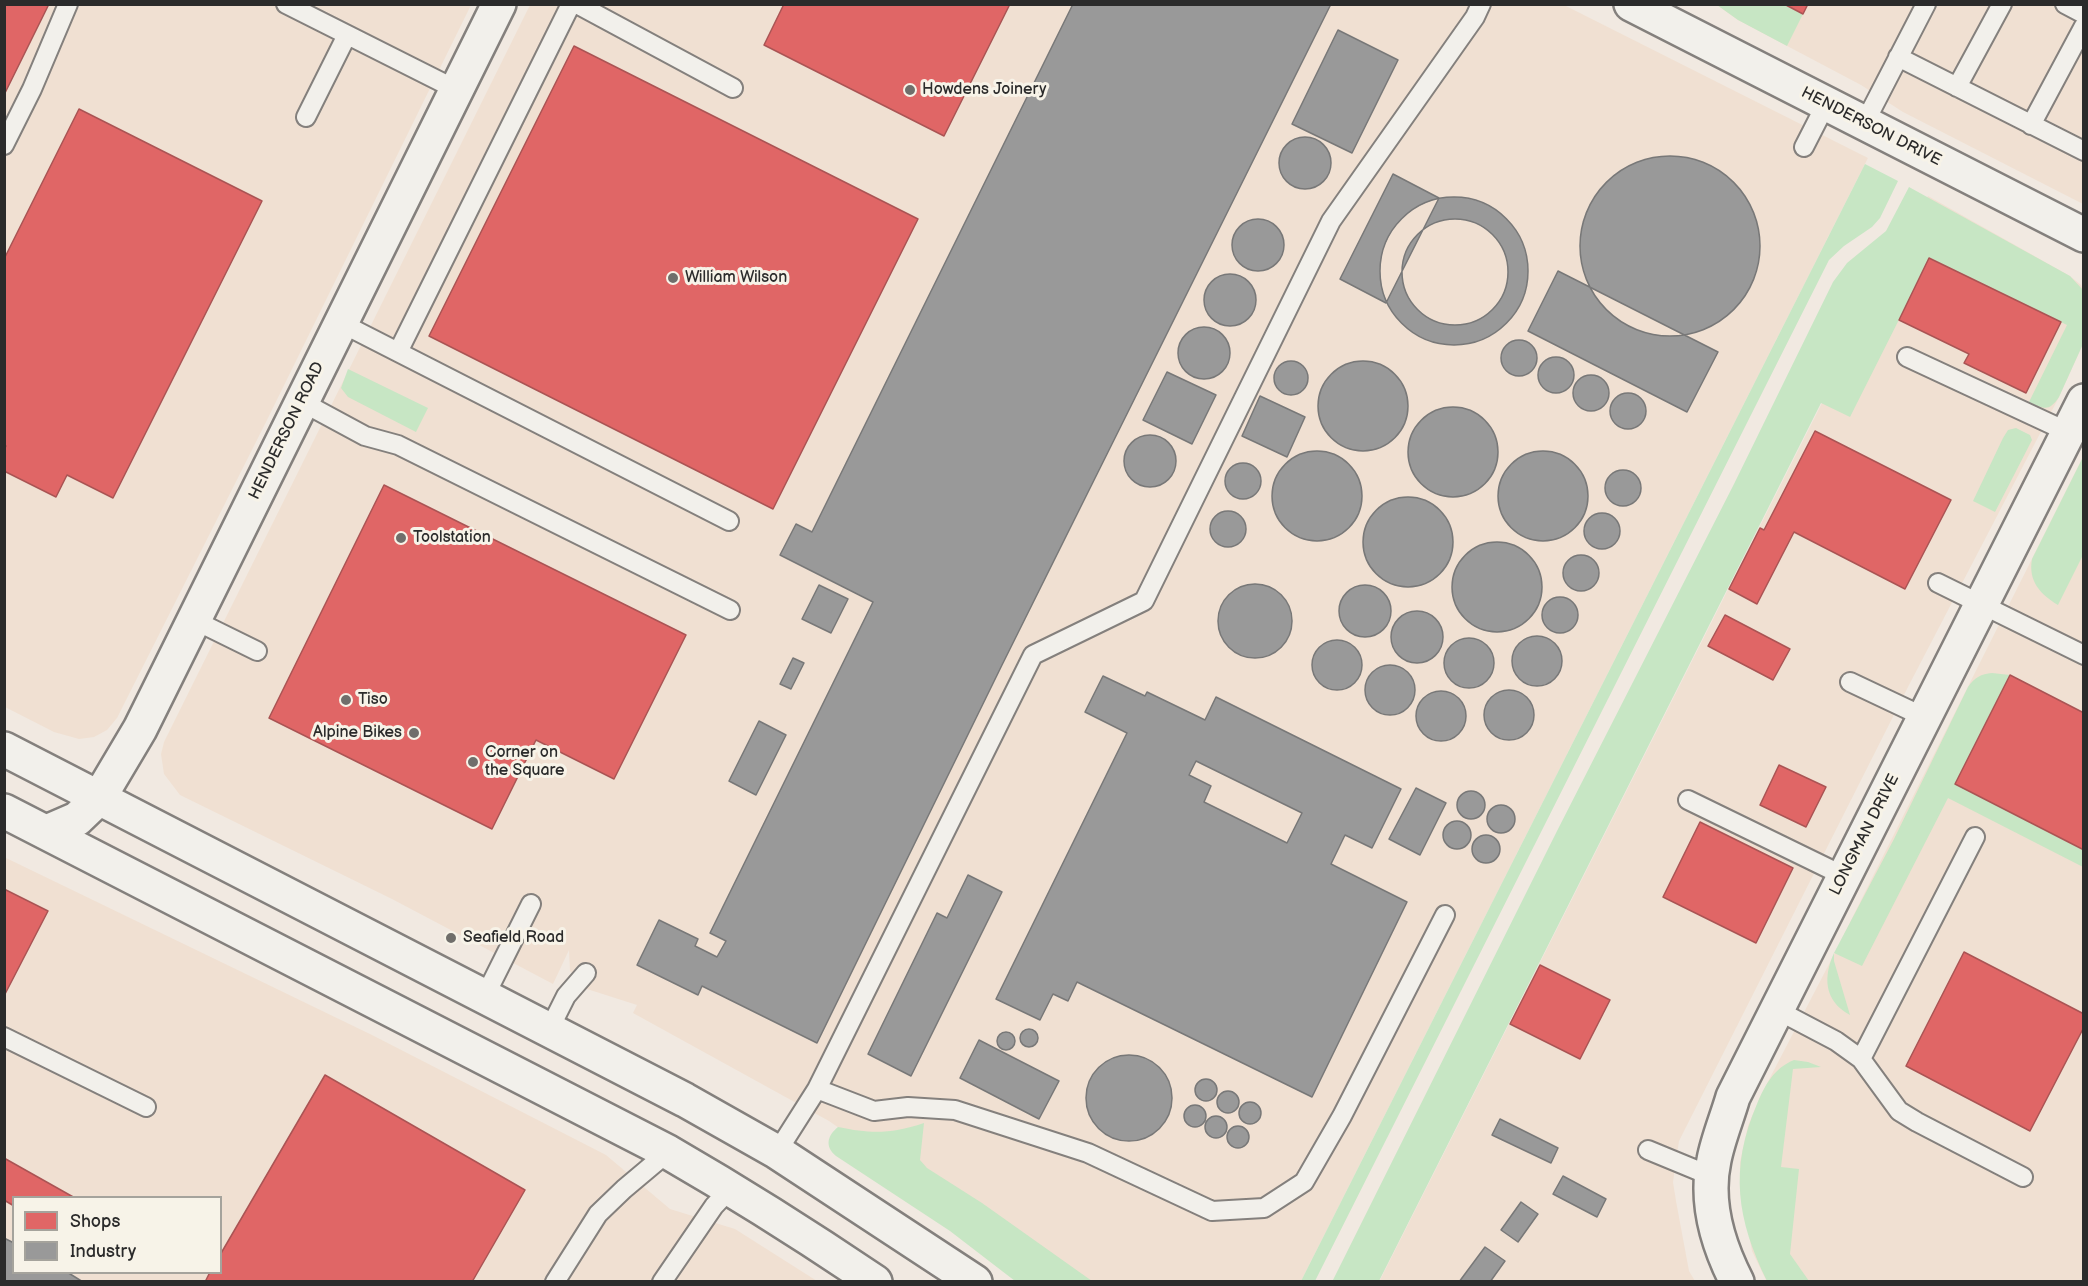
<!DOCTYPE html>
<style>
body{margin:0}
#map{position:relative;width:2088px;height:1286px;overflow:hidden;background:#f1e9e1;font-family:"Balsamiq Sans",sans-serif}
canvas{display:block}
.frame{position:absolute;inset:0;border:6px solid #2b2b2b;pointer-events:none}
.legend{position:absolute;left:12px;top:1196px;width:210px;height:78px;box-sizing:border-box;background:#f7f3e8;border:2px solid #a5a39c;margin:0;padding:8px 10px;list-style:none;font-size:18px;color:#2b2b2b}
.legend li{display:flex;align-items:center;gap:12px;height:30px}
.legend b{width:30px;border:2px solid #a5a39c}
</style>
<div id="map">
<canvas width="2088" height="1286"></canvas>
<div class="frame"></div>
<ul class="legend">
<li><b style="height:16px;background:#e06666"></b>Shops</li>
<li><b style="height:16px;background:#999"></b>Industry</li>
</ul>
</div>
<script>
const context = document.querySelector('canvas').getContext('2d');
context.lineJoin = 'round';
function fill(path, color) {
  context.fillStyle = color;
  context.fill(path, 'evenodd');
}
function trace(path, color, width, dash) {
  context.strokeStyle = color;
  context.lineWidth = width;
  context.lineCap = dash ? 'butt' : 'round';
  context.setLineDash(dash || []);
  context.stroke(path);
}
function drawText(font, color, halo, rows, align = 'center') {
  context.font = font + ' "Balsamiq Sans",sans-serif';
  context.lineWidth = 6;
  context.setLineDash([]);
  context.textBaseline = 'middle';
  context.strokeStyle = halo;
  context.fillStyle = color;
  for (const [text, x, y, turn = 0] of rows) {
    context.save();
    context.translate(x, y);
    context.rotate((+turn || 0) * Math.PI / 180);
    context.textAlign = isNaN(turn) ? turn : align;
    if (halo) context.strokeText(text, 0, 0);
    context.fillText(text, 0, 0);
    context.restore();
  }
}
const built = new Path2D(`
 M4,5H471L265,424L117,718L107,730L94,737L79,739L54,732L5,707Z
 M530,5H1564L1868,158L1301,1281H1058L829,1121L633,1013L637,1005L587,989L570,971L569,950L553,984L392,899L180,795L164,774L161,754L164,742Z
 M1717,5H2083V204L1903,112L1861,85L1738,20Z
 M1928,196L2070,276L2081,285L2083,290V344L2059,397L1909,685L1679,1141L1673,1182L1676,1201L1689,1271L1695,1281L1379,1282L1822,403Z
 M2083,457V1281L1767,1282L1752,1251L1740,1190V1162L1748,1126L1760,1097L1827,968Z
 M4,857L372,1035L606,1155L670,1209L735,1229L817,1281H5ZM14,1198H220V1272H14Z`);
const green = new Path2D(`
 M1717,5H1784L1803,14L1787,46L1738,20Z
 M1865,164L1898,181L1880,218L1872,227L1844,246L1829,260L1315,1281H1301Z
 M1909,187L2070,276L2083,290V344L2059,397C2049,412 2044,409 2029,402L2067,325L1930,258L1850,417L1821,403L1379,1281L1332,1282L1557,831L1734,484L1833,282L1847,263L1886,231Z
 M348,369L428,408L416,432L348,397L341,388Z
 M2016,428L2030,435L2032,440L1995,512L1973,501L2003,438L2008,430Z
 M2083,457V555L2058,605C2040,594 2028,581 2032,559Z
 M1992,673L2010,675L1955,784L2083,850V867L1948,798L1862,966L1834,953V961L1850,1015C1824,1001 1823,977 1834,953L1894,839L1968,687C1975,677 1981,674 1992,673Z
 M1794,1060L1808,1062L1821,1067L1793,1069L1781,1167L1799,1169L1790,1254L1809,1281H1767C1737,1220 1729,1169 1757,1104C1765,1085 1774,1068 1794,1060Z
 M924,1123L920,1160L927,1168L982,1203L1092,1281H1015L950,1231L836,1156C824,1146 828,1135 838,1127C872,1134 890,1134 924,1123Z`);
const shops = new Path2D(`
 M4,4H49L4,95Z
 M784,4H1010L944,136L764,45Z
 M1784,4H1808L1803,14Z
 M574,46L918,219L773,509L429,336Z
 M79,109L262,201L113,498L67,475L56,497L4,471V450L6,446H4V259Z
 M1929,258L2061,322L2026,393L1964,363L1969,354L1899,320Z
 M1815,431L1951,500L1905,589L1794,532L1757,604L1729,589L1760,528L1764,530Z
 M384,485L686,635L614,779L536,740L492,829L269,718Z
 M1725,615L1790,649L1773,680L1708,646Z
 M2010,675L2084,713V850L1955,784Z
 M1779,765L1826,787L1806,827L1760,805Z
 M1700,822L1793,868L1756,943L1663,897Z
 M4,889L48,911L4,996Z
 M1964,952L2084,1014V1027L2030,1131L1906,1066Z
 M1540,965L1610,1000L1580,1059L1510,1024Z
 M325,1075L525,1190L472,1282H205L210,1272H220V1255Z
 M4,1158L75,1198H14V1206L4,1200Z`);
const industry = new Path2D(`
 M1073,4H1331L1002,665L817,1043L702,986L698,995L637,965L659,920L698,939L695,946L717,957L726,941L710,933L873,602L780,555L796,524L812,532Z
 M1338,30L1398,60L1352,153L1292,124Z
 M1279 163a26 26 0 1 1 52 0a26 26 0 1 1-52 0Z
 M1580 246a90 90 0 1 1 180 0a90 90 0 1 1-180 0Z
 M1393,174L1439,198L1386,303L1340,279Z
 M1380 271a74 74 0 1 1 148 0a74 74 0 1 1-148 0Z
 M1402 272a53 53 0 1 1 106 0a53 53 0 1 1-106 0Z
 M1232 245a26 26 0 1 1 52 0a26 26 0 1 1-52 0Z
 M1558,271L1718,352L1687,412L1528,331Z
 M1204 300a26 26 0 1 1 52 0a26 26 0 1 1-52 0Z
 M1178 353a26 26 0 1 1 52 0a26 26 0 1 1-52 0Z
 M1501 358a18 18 0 1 1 36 0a18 18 0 1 1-36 0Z
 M1538 375a18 18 0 1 1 36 0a18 18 0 1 1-36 0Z
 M1274 378a17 17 0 1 1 34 0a17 17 0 1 1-34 0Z
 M1318 406a45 45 0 1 1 90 0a45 45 0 1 1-90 0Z
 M1167,372L1216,395L1192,444L1143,420Z
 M1573 393a18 18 0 1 1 36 0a18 18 0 1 1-36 0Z
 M1610 411a18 18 0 1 1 36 0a18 18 0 1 1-36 0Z
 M1260,396L1305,417L1287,457L1242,436Z
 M1408 452a45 45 0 1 1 90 0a45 45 0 1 1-90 0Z
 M1124 461a26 26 0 1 1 52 0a26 26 0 1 1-52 0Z
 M1498 496a45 45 0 1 1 90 0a45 45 0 1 1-90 0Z
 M1272 496a45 45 0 1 1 90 0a45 45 0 1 1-90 0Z
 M1225 481a18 18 0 1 1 36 0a18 18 0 1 1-36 0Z
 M1605 488a18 18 0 1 1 36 0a18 18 0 1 1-36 0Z
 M1363 542a45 45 0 1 1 90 0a45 45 0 1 1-90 0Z
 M1210 529a18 18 0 1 1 36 0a18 18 0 1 1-36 0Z
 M1584 531a18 18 0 1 1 36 0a18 18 0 1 1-36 0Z
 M1452 587a45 45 0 1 1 90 0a45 45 0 1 1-90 0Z
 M1563 573a18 18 0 1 1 36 0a18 18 0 1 1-36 0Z
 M1218 621a37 37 0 1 1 74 0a37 37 0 1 1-74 0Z
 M819,585L848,599L831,633L802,619Z
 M1339 611a26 26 0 1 1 52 0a26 26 0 1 1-52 0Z
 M1542 615a18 18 0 1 1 36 0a18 18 0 1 1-36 0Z
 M1391 637a26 26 0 1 1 52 0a26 26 0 1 1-52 0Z
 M1512 661a25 25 0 1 1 50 0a25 25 0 1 1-50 0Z
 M1444 663a25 25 0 1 1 50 0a25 25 0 1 1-50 0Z
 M1312 665a25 25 0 1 1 50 0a25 25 0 1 1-50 0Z
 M793,658L804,663L791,689L780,684Z
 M1365 690a25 25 0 1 1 50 0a25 25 0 1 1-50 0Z
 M1103,676L1145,696L1147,692L1205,720L1216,697L1401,789L1372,848L1345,835L1331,864L1407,902L1312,1097L1077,982L1068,1001L1053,994L1040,1020L996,999L1127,733L1085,712ZM1196,761L1302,813L1287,843L1204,802L1211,786L1189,775Z
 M1484 715a25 25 0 1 1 50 0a25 25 0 1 1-50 0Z
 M1416 716a25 25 0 1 1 50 0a25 25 0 1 1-50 0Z
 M759,721L786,735L756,795L729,781Z
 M1416,788L1446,803L1420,855L1389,839Z
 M1457 805a14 14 0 1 1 28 0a14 14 0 1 1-28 0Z
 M1487 819a14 14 0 1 1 28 0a14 14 0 1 1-28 0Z
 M1443 835a14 14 0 1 1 28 0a14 14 0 1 1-28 0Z
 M1472 849a14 14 0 1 1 28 0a14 14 0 1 1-28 0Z
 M968,875L1002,892L911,1076L868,1054L937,913L947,918Z
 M1020 1038a9 9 0 1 1 18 0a9 9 0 1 1-18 0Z
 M997 1041a9 9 0 1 1 18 0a9 9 0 1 1-18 0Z
 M979,1040L1059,1081L1039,1119L960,1078Z
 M1086 1098a43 43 0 1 1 86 0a43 43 0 1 1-86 0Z
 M1195 1090a11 11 0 1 1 22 0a11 11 0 1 1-22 0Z
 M1217 1102a11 11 0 1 1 22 0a11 11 0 1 1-22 0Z
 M1239 1113a11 11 0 1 1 22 0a11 11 0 1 1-22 0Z
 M1184 1116a11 11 0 1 1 22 0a11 11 0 1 1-22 0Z
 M1205 1127a11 11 0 1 1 22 0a11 11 0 1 1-22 0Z
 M1500,1119L1558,1148L1551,1163L1492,1135Z
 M1227 1137a11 11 0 1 1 22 0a11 11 0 1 1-22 0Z
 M1563,1176L1606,1199L1597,1217L1553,1194Z
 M1521,1202L1538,1214L1518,1242L1501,1230Z
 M4,1238L14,1243V1272H67L83,1282H4Z
 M1485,1247L1505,1261L1490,1282H1459Z`);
const lane = new Path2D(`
 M286,4L457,90
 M577,4L733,88
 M2065,4L2084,14
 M1898,57L2084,151
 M1957,87L2002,4
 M306,117L347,35
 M1864,124L1926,4
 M2031,125L2084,26
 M4,145L32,89L68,4
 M1804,147L1826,104
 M341,323L729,521
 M398,352L571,4
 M1907,357L2068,432
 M302,402L365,436L398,445L730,610
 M1938,583L2084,655
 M194,620L257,651
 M1850,682L1924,717
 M1688,800L1844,876
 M485,996L531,904
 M1777,1010L1836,1041L1861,1059L1899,1111L1917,1122L2023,1177
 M549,1030L566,996L586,973
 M4,1037L146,1107
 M1861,1059L1975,837
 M817,1089L874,1111L908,1107L955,1110L1088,1153L1212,1211L1264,1208L1304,1182L1342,1116L1445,915
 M1648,1150L1711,1176
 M777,1152L817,1089L1033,655L1144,601L1331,221L1475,17L1481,4
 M555,1282L598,1214L624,1189L668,1152
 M662,1282L714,1206L731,1188`);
const street = new Path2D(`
 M1631,4L2084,235
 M47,832L77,819L99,798L140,729L499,4
 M1737,1282C1718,1245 1705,1201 1714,1160C1718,1139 1727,1118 1733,1097L2084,401`);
const highway = new Path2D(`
 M4,749L685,1100L777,1152L975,1282
 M4,811L668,1152C739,1193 807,1236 875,1282`);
const markers = [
 [910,90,6,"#706e6b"],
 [673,278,6,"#706e6b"],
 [401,538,6,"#706e6b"],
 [346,700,6,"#706e6b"],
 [414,733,6,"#706e6b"],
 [473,762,6,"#706e6b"],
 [451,938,6,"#706e6b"]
];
const poiNames = [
 ["Howdens Joinery",922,90],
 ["William Wilson",685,278],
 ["Toolstation",413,538],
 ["Tiso",358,700],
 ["Alpine Bikes",402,733,"right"],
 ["Corner on",485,753],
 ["the Square",485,771],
 ["Seafield Road",463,938]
];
const streetNames = [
 ["HENDERSON DRIVE",1871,127,27],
 ["HENDERSON ROAD",287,431,-64],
 ["LONGMAN DRIVE",1865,835,-63]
];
fill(built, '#f0e0d2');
fill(green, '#c7e6c4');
fill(shops, '#e06666');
trace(shops, '#aa5454', 1.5);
fill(industry, '#999');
trace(industry, '#787878', 1.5);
trace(lane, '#84807d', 22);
trace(street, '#84807d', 38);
trace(highway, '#84807d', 38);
trace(lane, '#f2f0eb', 18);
trace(street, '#f2f0eb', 33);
trace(highway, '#f2f0eb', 33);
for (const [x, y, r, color] of markers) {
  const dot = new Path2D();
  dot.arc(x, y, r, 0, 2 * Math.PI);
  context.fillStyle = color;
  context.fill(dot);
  trace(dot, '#f7f3e8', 2);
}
drawText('16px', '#2b2b2b', '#f7f3e8', poiNames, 'left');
drawText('16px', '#2b2b2b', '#f7f3e8', streetNames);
</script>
